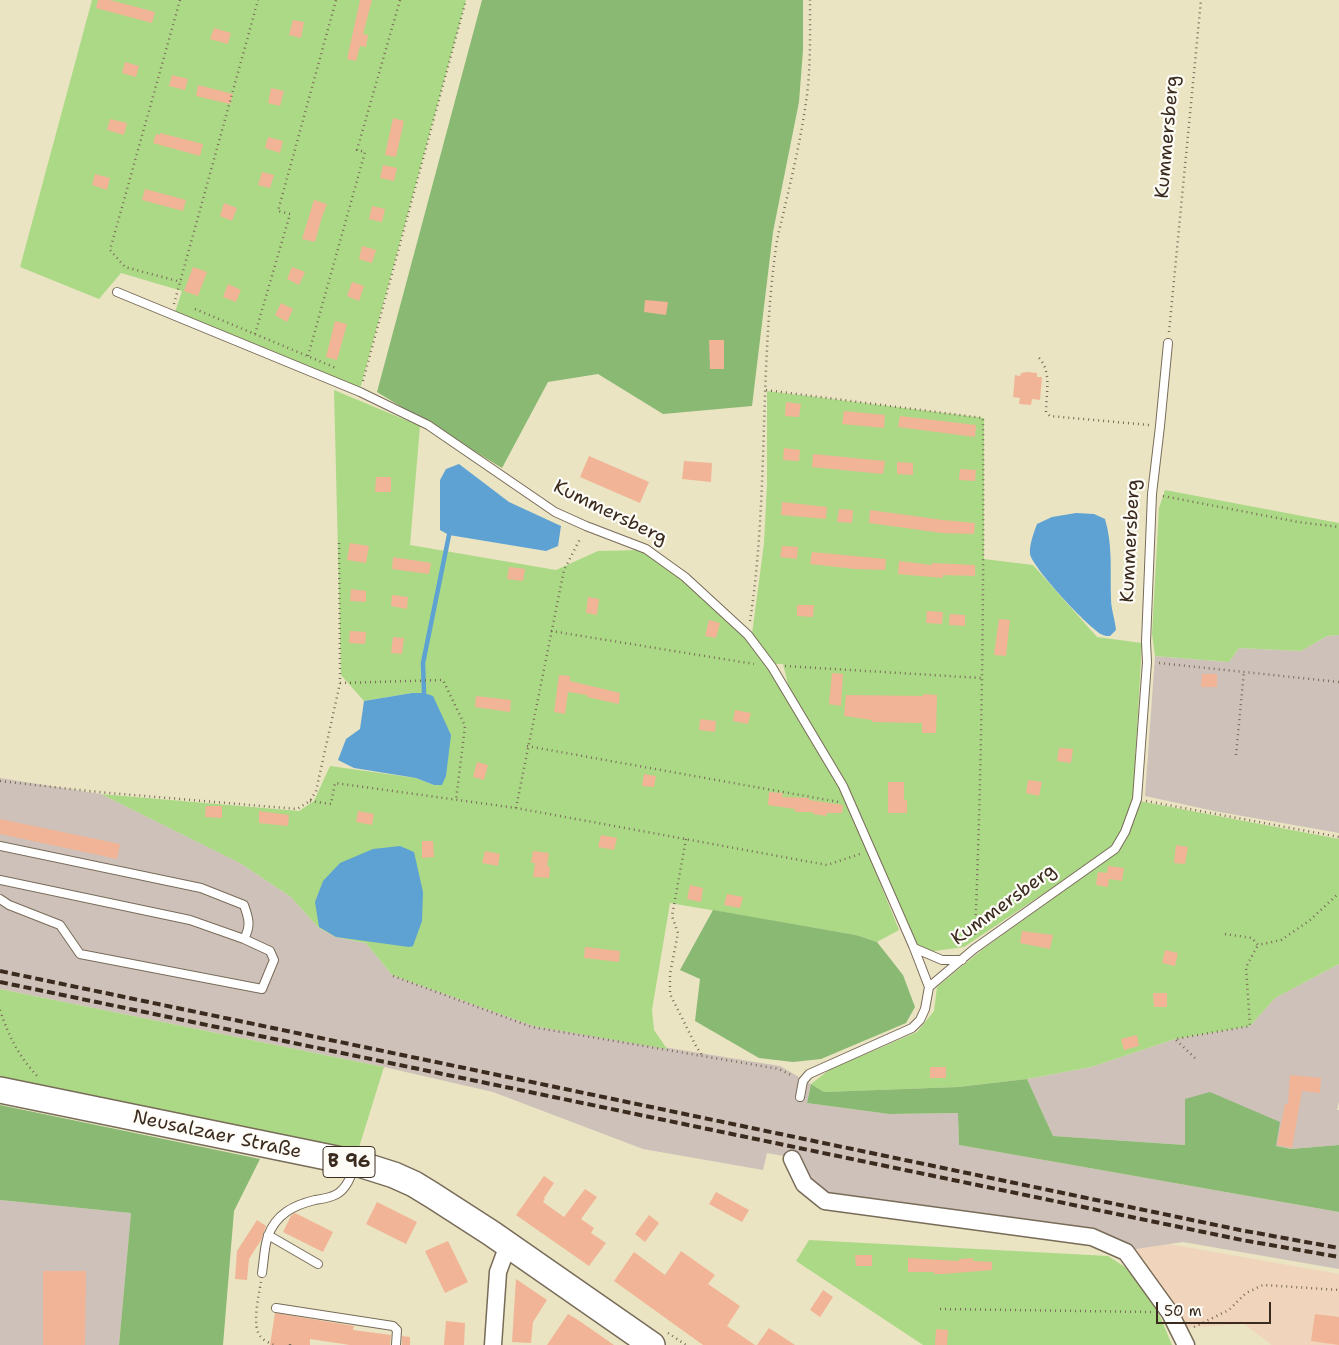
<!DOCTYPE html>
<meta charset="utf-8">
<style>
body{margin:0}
#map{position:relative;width:1339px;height:1345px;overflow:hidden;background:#eae4c3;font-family:"Shantell Sans",sans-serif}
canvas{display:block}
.scale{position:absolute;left:1156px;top:1302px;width:115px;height:22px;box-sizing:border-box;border:2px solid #3b2a1e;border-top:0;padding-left:6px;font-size:15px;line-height:18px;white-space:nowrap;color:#3b2a1e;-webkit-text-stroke:4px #fdfcf7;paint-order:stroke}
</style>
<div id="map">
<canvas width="1339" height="1345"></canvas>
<div class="scale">50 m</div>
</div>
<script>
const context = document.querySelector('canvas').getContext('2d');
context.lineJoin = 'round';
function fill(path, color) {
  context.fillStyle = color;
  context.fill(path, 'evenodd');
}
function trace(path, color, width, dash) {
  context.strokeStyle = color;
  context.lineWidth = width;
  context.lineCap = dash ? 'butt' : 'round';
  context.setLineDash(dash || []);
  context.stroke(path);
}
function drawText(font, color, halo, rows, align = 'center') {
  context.font = font + ' "Shantell Sans",sans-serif';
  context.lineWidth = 4.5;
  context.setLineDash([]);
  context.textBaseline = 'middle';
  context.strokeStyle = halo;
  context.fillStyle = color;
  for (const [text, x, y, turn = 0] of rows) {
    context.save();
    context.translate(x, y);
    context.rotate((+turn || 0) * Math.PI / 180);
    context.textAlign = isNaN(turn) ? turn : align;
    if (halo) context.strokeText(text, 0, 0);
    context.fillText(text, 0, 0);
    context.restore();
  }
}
const built = new Path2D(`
 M1169,1244L1339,1274V1345H1272L1244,1324L1182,1328L1130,1250Z`);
const industrial = new Path2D(`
 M1339,635V833L1214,811L1145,796L1155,656L1229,662L1239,648L1301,651L1327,636Z
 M0,778L101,794L240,863L291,897L319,928L336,937L366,943L392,975L534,1026L780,1066L811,1084L807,1103L889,1114L958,1113L959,1145L1339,1212V1269L1183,1242L1130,1250L826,1193L811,1180L800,1159L767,1153L763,1170L643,1149L493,1092L384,1067L0,989Z
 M1339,964V1101L1337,1110H1339V1145L1291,1149L1276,1146L1185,1100V1145L1053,1136L1027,1079L1091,1067L1175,1039L1250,1026L1275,998Z
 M0,1200L131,1213L119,1345H0Z`);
const green = new Path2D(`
 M92,0H466L360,389L175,312L182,291L121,273L99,299L20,267Z
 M334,390L420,426L410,545L556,570L598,551L644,550L685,580L746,637L771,671L846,799L899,930L877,942L856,935L670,903L652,1010L654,1030L667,1049L534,1026L392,975L366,943L336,937L319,928L291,897L240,863L101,794L299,811L314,801L330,766L416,778L434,785L412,693L364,701L341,675Z
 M767,391L984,418V559L1033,565L1097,637L1142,643L1133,799L1122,833L1110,849L964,947L920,953L852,795L789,688L783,664H775L752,634L764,543L767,485Z
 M1165,490L1339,523V635L1327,636L1301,651L1239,648L1229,662L1155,656L1152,634L1159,508Z
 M1139,801L1339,839V964L1275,998L1250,1026L1175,1039L1091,1067L1027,1079L958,1087L824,1092L811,1084L829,1070L917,1032L934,1011L937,987L983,949L1117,853L1127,838Z
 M0,989L384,1067L356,1157L0,1082Z
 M809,1240L1108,1256L1125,1267L1154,1302L1172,1345H923L796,1261Z`);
const forest = new Path2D(`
 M482,0H803V50L799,102L773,232L752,406L663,414L598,374L548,382L502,468L377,392Z
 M713,910L856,935L877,942L903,975L915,1007L906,1023L821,1059L793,1062L759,1058L695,1021L700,979L680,970Z
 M1027,1079L1053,1136L1185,1145V1099L1210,1092L1280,1122L1276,1146L1291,1149L1339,1145V1212L959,1145L958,1113L889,1114L807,1103L811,1084L824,1092L958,1087Z
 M0,1105L260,1159L234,1211L223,1345H119L131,1213L0,1200Z`);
const water = new Path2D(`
 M459,464L509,502L561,526L558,546L546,551L449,535L440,530V480L446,469Z
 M1076,513L1094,514L1105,519C1113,546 1110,571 1111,599C1111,609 1115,619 1116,630L1110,636C1108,636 1105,636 1103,635C1090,630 1032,567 1030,554C1029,545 1034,532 1037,524L1052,517Z
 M412,693H424L433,696L451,735L446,776L442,785H434L416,778L354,768L338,760L346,739L360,729L364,701Z
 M400,846L414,852L423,892L422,921L413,946L409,947L336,937L319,927L315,902L323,881L340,863L373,849Z`);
const stream = new Path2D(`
 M424,693L423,663L449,535`);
const building = new Path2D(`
 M98,0H110L155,12L152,23L96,8Z
 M360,0H372L363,34L368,35L366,47L360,46L356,61L347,59Z
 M293,20L304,22L301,38L289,35Z
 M214,28L231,33L228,44L210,39Z
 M125,62L139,66L136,77L122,73Z
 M172,75L188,79L185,90L169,86Z
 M198,85L233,94L230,104L196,96Z
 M271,88L284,91L280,106L268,103Z
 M393,118L404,121L396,157L385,155Z
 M110,119L127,123L124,135L107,130Z
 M160,133L203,144L200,156L153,143L156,134L160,135Z
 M268,137L283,141L280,153L265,148Z
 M383,165L397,168L394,181L380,178Z
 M262,172L274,175L270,188L258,185Z
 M95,174L110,178L107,190L92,185Z
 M145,189L186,200L183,211L142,200Z
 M314,200L327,204L322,217L315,242L302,239Z
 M224,203L237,208L232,221L220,216Z
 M372,206L385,209L382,222L369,219Z
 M362,246L376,250L372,263L359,259Z
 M193,267L207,272L198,296L184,291Z
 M292,267L305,272L299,285L287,279Z
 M352,282L364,286L359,301L347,296Z
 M228,284L241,290L236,302L223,297Z
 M645,300L668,302L666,315L644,312Z
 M281,303L293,309L287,322L275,315Z
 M335,321L347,324L337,360L326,357Z
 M709,340H724V369H710Z
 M1027,372L1037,373V377H1042L1040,400L1032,399L1031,405L1019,404L1020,398L1013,397L1015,375L1020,376L1021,373Z
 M786,402L801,404L799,417L785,416Z
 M844,411L885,415L884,428L842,424Z
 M900,416L976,425L975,437L898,427Z
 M784,448L800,450L799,461L783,460Z
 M813,454L885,461L883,474L812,467Z
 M589,456L649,482L640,503L580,477Z
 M684,461L712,463L711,482L682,479Z
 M897,462L913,463V475L897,474Z
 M960,469L976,470L975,481L959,480Z
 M376,477H391V492H375Z
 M782,502L827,507L826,519L781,515Z
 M839,509L853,510L852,523L837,522Z
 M870,510L943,520L975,523L974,534L942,533L869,523Z
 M350,543L369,546L366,563L347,560Z
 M782,546L798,547L797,559L780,557Z
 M812,552L886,559L885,570L855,569L810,564Z
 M393,557L431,563L429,574L392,569Z
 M899,561L932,565V563L975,565V576L943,575V578L898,574Z
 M509,567L525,569L523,581L507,579Z
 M351,589L366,591V602L350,601Z
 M392,595L408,597L407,609L391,606Z
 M588,597L599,599L597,615L586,613Z
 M797,605H814L813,617L797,616Z
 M927,611L943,612L942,624L926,623Z
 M950,614L965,615V626L949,625Z
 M999,619L1010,620L1006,656L994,655Z
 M709,620L720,623L716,638L705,636Z
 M350,631L366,632L365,644L349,643Z
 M393,637L404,638L402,654L391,653Z
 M832,673L843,674L841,706L829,704Z
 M1202,674H1217V687H1201Z
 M559,675L570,676V681L620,693L619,704L587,697V695L568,692L565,714L554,712Z
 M923,694L937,695L936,733H922V723L872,722V720L844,716L846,695L923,696Z
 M476,696L511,700L510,712L475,707Z
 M735,710L751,713L748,724L733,721Z
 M700,719L716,721L715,732L699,730Z
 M1059,748L1073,749L1071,763L1057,761Z
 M477,762L488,765L484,780L473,777Z
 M644,774L656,776L654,787L642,786Z
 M1028,780L1042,782L1039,796L1026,793Z
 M888,782H904V800H907V813H888Z
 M769,792L783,793L782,797L809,798V800L843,805L842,813H827L826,816L813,814V812H795V809L768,805Z
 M206,806H222V818L205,817Z
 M259,811L289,815L288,826L259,823Z
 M358,811L374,814L372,825L356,822Z
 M0,819L120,844L117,859L0,834Z
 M601,835L617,838L614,850L598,847Z
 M422,841H433L434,857L422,858Z
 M1176,845L1188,847L1185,864L1174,863Z
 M485,851L500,854L498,866L482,863Z
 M533,851L549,853L547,866L550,867L549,878L533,877L535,863H531Z
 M1108,866L1124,868L1122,881L1109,879L1108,887L1096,885L1098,872L1107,873Z
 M690,885L703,888L701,902L687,899Z
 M727,894L743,897L740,908L724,905Z
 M1022,931L1053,935L1050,949L1020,943Z
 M585,947L620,951L619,962L584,958Z
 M1165,950L1178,953L1175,966L1162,963Z
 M1153,993H1167V1007H1154Z
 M1137,1035L1139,1046L1124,1050L1121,1039Z
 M930,1067H946V1078H930Z
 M1290,1075L1321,1078L1320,1093L1302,1091L1292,1148L1277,1145L1285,1104H1288Z
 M544,1176L554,1183L544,1198L545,1199L543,1202L564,1217L585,1189L597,1197L581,1219L594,1228L591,1233L606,1243L589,1266L516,1215Z
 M716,1192L749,1210L742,1222L709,1204Z
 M377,1202L417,1222L406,1244L366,1224Z
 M295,1213L333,1232L323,1252L283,1232L291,1216Z
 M649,1215L659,1223L645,1242L635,1234Z
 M257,1220L266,1226L261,1240L249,1259L247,1280L235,1279L237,1251Z
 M448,1241L468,1282L445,1293L425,1251Z
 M681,1251L715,1275L708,1284L740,1306L727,1326L755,1345H703L614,1281L634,1252L665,1275Z
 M855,1255H872V1266H856Z
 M908,1258L959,1261V1259L973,1258V1261L992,1262V1270L943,1274H934V1272H908Z
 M43,1271H86L85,1345H43Z
 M516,1279L547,1300L533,1322L531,1343L512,1342Z
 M823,1290L833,1297L820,1317L810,1310Z
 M275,1313L354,1326L353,1330L391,1335L390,1345H350L310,1339V1345H270Z
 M568,1314L578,1320L614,1345H547Z
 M1315,1314L1339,1317V1345L1311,1341Z
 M446,1321L465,1323L464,1345H444Z
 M769,1328L795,1345H757Z
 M936,1329L948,1330L947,1345H935Z
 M402,1336L410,1337V1345H402Z`);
const path = new Path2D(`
 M180,0L110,250L125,267L181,282
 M174,304L258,0
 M195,309L336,368
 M1169,332L1201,0
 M255,334L290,214L278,211L336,0
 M308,356L365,152L357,150L400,0
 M1039,358C1052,371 1046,395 1046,412L1050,416L1149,425
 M363,381L466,0
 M766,390L983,418C984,591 982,763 975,935
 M1163,496L1298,522L1339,527
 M750,621C769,497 759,371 776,247C778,233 782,220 785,206C793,172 801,137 806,102C811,69 810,34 810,0
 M551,631L754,664
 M1159,663L1339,682
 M785,666L981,678
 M340,683L443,680L465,726L456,800
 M527,746L839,802
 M1236,755L1244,671
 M0,781L98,792L297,809L310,801L316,791L340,683L339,539
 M310,801L331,804L335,783L516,808L827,865L860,854
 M1146,801L1339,837
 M516,808L564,570L581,537
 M686,839L672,916L678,933L670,974V994L696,1046L703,1057
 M1225,934L1252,938L1258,945L1281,940L1309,921L1339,893
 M393,976L532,1027L779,1069L793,1076
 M0,1010C9,1037 19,1057 39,1078
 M1195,1058L1175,1039L1250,1026L1246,967L1258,945
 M261,1282C259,1295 251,1327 261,1337C264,1341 270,1343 274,1345
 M940,1309L1151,1312
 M1194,1327L1229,1310L1246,1293L1263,1285L1339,1290
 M668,1333L686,1345
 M290,1345V1344`);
const service = new Path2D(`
 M117,292L360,392L428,425L555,512L586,526L646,549L685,577L748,635L772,667L843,786L914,948L929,987L925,1009L920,1020L912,1028L809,1074L803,1081L800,1097
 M0,846L201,888L244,905C249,919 251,926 244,939L270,951L274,960L262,989L80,954L60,925L9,905L0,899
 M0,880L190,920L244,939
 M914,948L942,960H962
 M929,987L974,949L1115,849L1125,832L1137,799L1147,662L1146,642L1152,494L1160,426L1168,343
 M268,1235L318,1264
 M262,1273C264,1261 264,1247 268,1236C276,1214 294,1205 315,1200C322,1199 330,1198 337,1194C347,1188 351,1176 355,1165
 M276,1308L393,1326L397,1330L396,1345`);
const minor = new Path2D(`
 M792,1159L804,1184L825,1201L1092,1237L1126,1252L1170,1313L1186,1345
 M493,1345L498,1272L508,1245`);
const primary = new Path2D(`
 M0,1090L356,1163L394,1175L414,1184L432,1195L491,1233L652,1345`);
const rail = new Path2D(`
 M0,971L1240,1230L1339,1248
 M0,982L1242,1240L1339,1257`);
const shields = [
 [349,1162,52]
];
const shieldNames = [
 ["B 96",349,1162]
];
const streetNames = [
 ["Kummersberg",1168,137,-85],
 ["Kummersberg",610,513,26],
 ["Kummersberg",1131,541,-87],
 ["Kummersberg",1004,905,-36],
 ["Neusalzaer Straße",217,1135,12]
];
fill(built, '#f0d5bc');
fill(industrial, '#cec1b9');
fill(green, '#acd986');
fill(forest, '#89b973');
fill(water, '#5da2d2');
trace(stream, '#5da2d2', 4.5);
fill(building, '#f1b496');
trace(service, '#786b58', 10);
trace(minor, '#786b58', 19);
trace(primary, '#786b58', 28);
trace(path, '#786b58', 2.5, [1, 4]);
trace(service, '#fff', 8);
trace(minor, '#fff', 16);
trace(primary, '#fff', 25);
trace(rail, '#3b2a1e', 4, [8, 4]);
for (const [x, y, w] of shields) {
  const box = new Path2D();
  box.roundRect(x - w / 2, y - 15.5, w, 31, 4);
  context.fillStyle = '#fdfcf7';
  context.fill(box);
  trace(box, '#3b2a1e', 1);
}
drawText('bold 18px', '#3b2a1e', null, shieldNames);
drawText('19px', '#3b2a1e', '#fdfcf7', streetNames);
</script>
